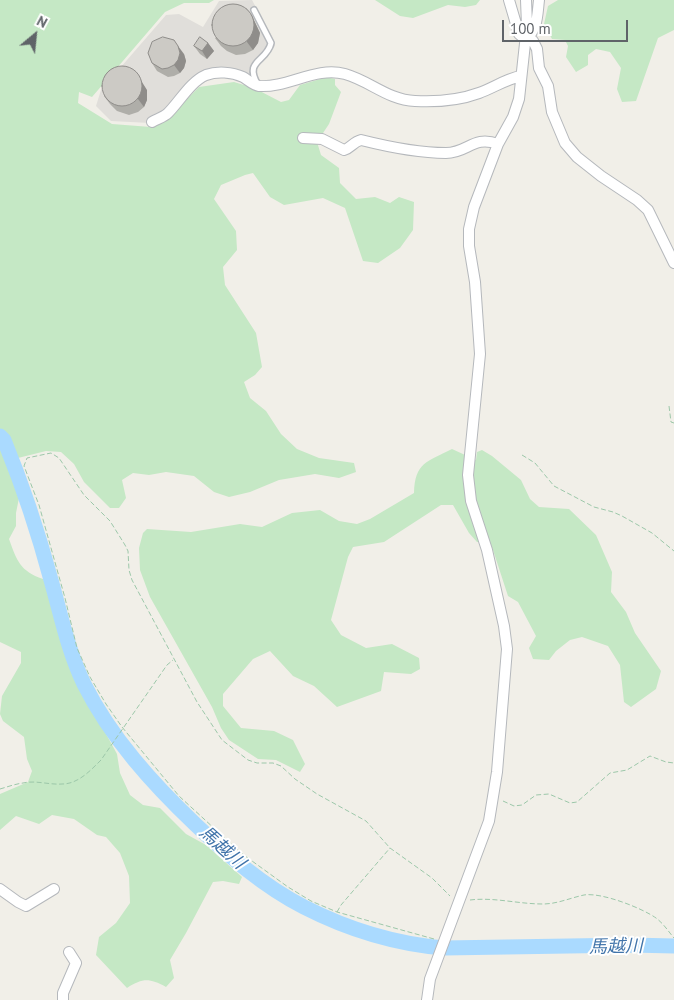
<!DOCTYPE html>
<meta charset="utf-8">
<style>
body{margin:0}
#map{position:relative;width:674px;height:1000px;overflow:hidden;background:#f1efe8;font-family:"PT Sans",sans-serif}
canvas{display:block}
.north{position:absolute;left:10px;top:10px;width:50px;height:50px;-webkit-text-stroke:4px #fff;paint-order:stroke;rotate:28deg;font-size:14px;font-weight:700;line-height:20px;text-align:center;color:#5f6368}
.north::after{content:'';display:block;margin:auto;width:18px;height:22px;background:#5f6368;clip-path:polygon(50% 0,100% 100%,50% 72%,0 100%)}
.scale{position:absolute;left:502px;top:20px;width:126px;height:22px;box-sizing:border-box;border:2px solid #5f6368;border-top:0;padding-left:6px;font-size:15px;line-height:18px;white-space:nowrap;color:#5f6368;-webkit-text-stroke:4px #fff;paint-order:stroke}
</style>
<div id="map">
<canvas width="674" height="1000"></canvas>
<div class="north">N</div>
<div class="scale">100 m</div>
</div>
<script>
const context = document.querySelector('canvas').getContext('2d');
context.lineJoin = 'round';
function fill(path, color) {
  context.fillStyle = color;
  context.fill(path, 'evenodd');
}
function trace(path, color, width, dash) {
  context.strokeStyle = color;
  context.lineWidth = width;
  context.lineCap = dash ? 'butt' : 'round';
  context.setLineDash(dash || []);
  context.stroke(path);
}
function drawText(font, color, halo, rows, align = 'center') {
  context.font = font + ' "PT Sans","Noto Sans JP",sans-serif';
  context.lineWidth = 4;
  context.setLineDash([]);
  context.textBaseline = 'middle';
  context.strokeStyle = halo;
  context.fillStyle = color;
  for (const [text, x, y, turn = 0] of rows) {
    context.save();
    context.translate(x, y);
    context.rotate((+turn || 0) * Math.PI / 180);
    context.textAlign = isNaN(turn) ? turn : align;
    if (halo) context.strokeText(text, 0, 0);
    context.fillText(text, 0, 0);
    context.restore();
  }
}
const industrial = new Path2D(`
 M252,0L274,41L275,46L255,68L256,74L261,81H254L213,69L150,123L111,121L96,106L101,90L166,15L179,14L203,27L219,1Z`);
const green = new Path2D(`
 M0,0H214L209,3H184L165,12L92,97L79,92L78,103L112,124L151,127L169,117L199,87L234,82L254,88L281,102L289,100L300,85L327,77L335,79V85L341,92L329,124L317,142L321,155L339,168L340,183L356,199L375,197L390,203L399,197L414,202L413,230L400,248L378,263L363,261L345,208L323,198L284,205L270,197L253,173L245,175L221,185L214,199L236,231L237,250L223,267L225,285L256,333L262,367L255,375L244,382L250,398L266,411L281,434L297,449L319,458L354,463L356,472L339,478L315,474L279,480L250,492L229,497L214,492L194,476L166,472L149,475L133,473L122,480L126,498L119,508H110L84,482L74,464L61,452L46,451L14,459L13,469L20,493L16,513V526L9,539C17,561 20,571 43,579L52,597L62,642L70,668L117,754L120,773L130,795L143,805L160,808L186,834L206,845L242,877L239,884L223,881L213,882L186,933L170,960L174,978L166,987C149,978 143,978 127,988L96,955L99,937L116,923L130,903L129,876L120,853L106,837L97,835L74,819L52,815L39,824L16,816L0,830V794L28,782L32,771L27,759L24,737L3,721L0,714L2,696L21,663V652L0,642Z
 M375,0H480L476,5L465,7L448,5L413,18L400,16Z
 M558,0H674V30L658,38L636,101L622,102L617,89L621,68L610,52L596,49L588,55V65L576,72L566,57L568,46L565,40L552,39L544,24L548,6Z
 M452,449L476,460L477,452L482,450L492,456L521,480L530,499L539,507L569,509L596,535L612,572L611,592L626,612L635,633L661,671L656,689L631,707L624,702L620,665L608,646L582,637L570,640L556,651L549,660L533,659L529,648L536,636L518,602L508,596L493,550L489,542H477L469,533L453,505H441L384,542L353,547L348,557L331,620L341,635L366,648L392,644L419,658L420,669L411,674L384,672L381,691L337,707L314,686L293,676L270,651L253,659L223,694V706L241,728L274,731L293,740L305,764L300,772L276,760L258,759L229,740L221,728L212,707L150,597L140,570L139,548L143,533L147,529L191,532L240,524L262,527L292,513L320,510L339,521L357,524L370,519L414,493C415,462 427,462 452,449Z`);
const river = new Path2D(`
 M0,436L4,440C23,486 38,532 51,580C61,615 68,651 84,684C111,738 153,784 196,825C229,856 263,886 304,907C347,929 396,944 444,948L631,945L674,946`);
const path = new Path2D(`
 M669,406L671,422L674,423
 M522,455L535,463L554,486L594,507L613,512L622,516L652,533L674,551
 M0,789C7,787 15,784 23,783C36,780 49,785 62,784C78,784 90,771 101,760L167,665L173,660
 M503,801L514,806L522,805L536,795L549,794L570,803L577,802L610,773L627,770L650,756L666,762L674,763
 M470,900C494,897 518,904 543,904C557,904 570,898 584,895C601,892 642,908 656,918C664,924 668,931 674,938
 M337,912L341,905L390,848
 M434,939L337,912L311,901L288,887L241,853L179,796L122,727L106,704L90,677L77,648L65,598L39,505L24,466L27,458L51,453L59,458L84,495L110,521L125,545L128,551L129,570L132,580L197,702L222,740L248,760L257,763H273L281,766L295,779L317,794L366,821L390,848L432,878L450,896`);
const lane = new Path2D(`
 M254,10L271,43C267,62 243,60 258,85`);
const street = new Path2D(`
 M509,0L519,34L526,40C538,27 537,17 539,0
 M529,37L533,41L537,49L539,68L548,86L552,112L565,143L577,157L601,176L637,200L648,210L674,263
 M152,122C157,119 164,117 168,113C180,101 190,82 206,75C217,71 232,72 243,77C248,80 253,85 259,86C288,88 316,66 345,74C370,81 388,100 415,101C435,102 460,100 479,93C493,88 506,79 521,76
 M303,138L322,139L344,150C351,148 353,142 361,140C389,147 417,153 446,153C468,153 473,135 498,144
 M0,889L18,902L26,906L54,889
 M63,1000V993L76,963L69,952
 M427,1000L430,979L489,821L497,772L507,649L504,626L487,550L471,501L468,475L480,354L475,282L469,246V229L474,207L498,144L513,117L519,99L527,25L526,0`);
const wall = new Path2D(`
 M252,16L260,33L258,43L253,50L245,54L236,55L227,51L221,46L215,38Z
 M208,43L214,51L207,59L200,54L194,46Z
 M184,54L186,61L184,68L180,73L174,76L168,77L157,71L152,63Z
 M147,90V100L144,107L138,112L129,115L117,111L110,104L104,96Z`);
const shadedWall = new Path2D(`
 M246,8L252,16L260,33L258,43L253,50L247,42Z
 M208,43L214,51L207,59L202,51Z
 M178,46L184,54L186,61L184,68L180,73L174,65Z
 M135,71L147,90V100L144,107L138,99Z`);
const building = new Path2D(`
 M212 25a21 21 0 1 1 42 0a21 21 0 1 1-42 0Z
 M163,37L174,40L178,46L180,53L178,60L174,65L168,68L162,69L152,63L148,53L152,42Z
 M200,37L208,43L202,51L194,46Z
 M102 86a20 20 0 1 1 40 0a20 20 0 1 1-40 0Z`);
const waterNames = [
 ["馬越川",222,848,42],
 ["馬越川",616,947,-1]
];
fill(industrial, '#e0deda');
fill(green, '#c5e8c5');
trace(river, '#aadaff', 15);
trace(lane, '#b5b8bc', 8);
trace(street, '#b5b8bc', 12);
trace(path, '#9cc7a9', 1, [5, 2.5]);
trace(lane, '#fff', 5);
trace(street, '#fff', 10);
fill(wall, '#afaea9');
fill(shadedWall, '#8f8d8a');
fill(building, '#cccac5');
trace(building, '#8f8d8a', 1);
drawText('italic 18px', '#4174aa', '#fff', waterNames);
</script>
